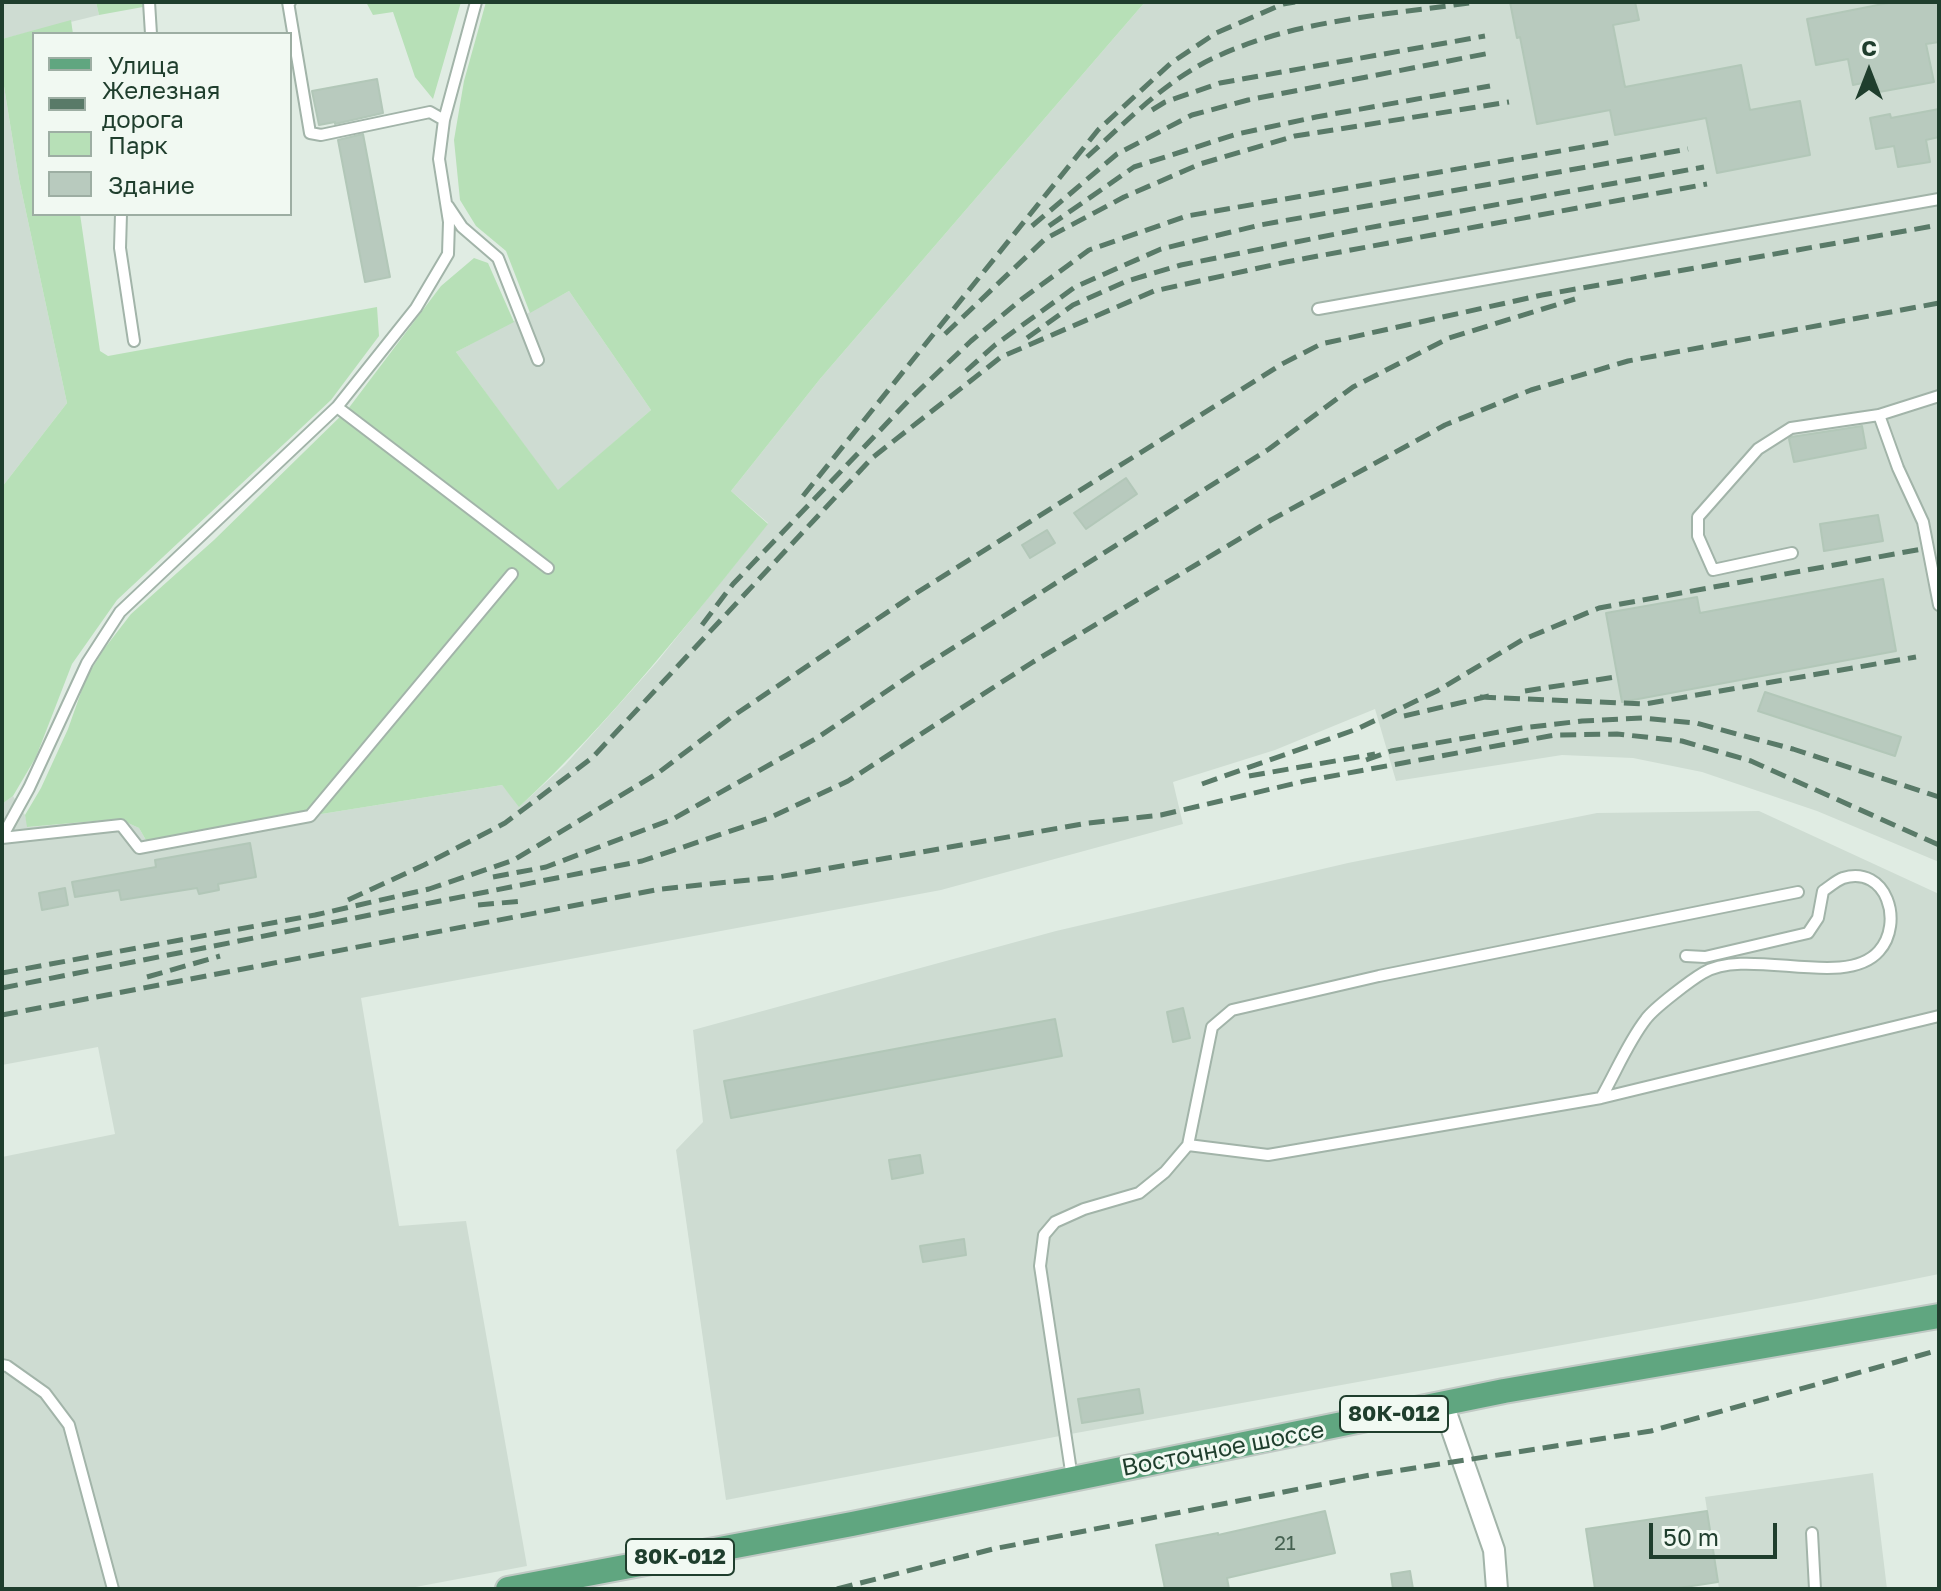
<!DOCTYPE html>
<meta charset="utf-8">
<style>
body{margin:0}
#map{position:relative;width:1941px;height:1591px;overflow:hidden;background:#e0ece3;font-family:"Golos Text",sans-serif}
canvas{display:block}
.frame{position:absolute;inset:0;border:4px solid #1f3e2d;pointer-events:none}
.legend{position:absolute;left:32px;top:32px;width:260px;height:184px;box-sizing:border-box;background:#f1f9f2;border:2px solid #9daea3;margin:0;padding:10px 14px;list-style:none;font-size:24px;color:#1f3e2d}
.legend li{display:flex;align-items:center;gap:16px;height:40px}
.legend b{width:40px;border:2px solid #9daea3}
.north{position:absolute;left:1829px;top:32px;width:80px;height:80px;-webkit-text-stroke:6px #f1f9f2;paint-order:stroke;rotate:0deg;font-size:22px;font-weight:700;line-height:32px;text-align:center;color:#1f3e2d}
.north::after{content:'';display:block;margin:auto;width:28px;height:36px;background:#1f3e2d;clip-path:polygon(50% 0,100% 100%,50% 72%,0 100%)}
.scale{position:absolute;left:1649px;top:1523px;width:128px;height:36px;box-sizing:border-box;border:4px solid #1f3e2d;border-top:0;padding-left:10px;font-size:24px;line-height:28px;white-space:nowrap;color:#1f3e2d;-webkit-text-stroke:6px #f1f9f2;paint-order:stroke}
</style>
<div id="map">
<canvas width="1941" height="1591"></canvas>
<div class="frame"></div>
<ul class="legend">
<li><b style="height:10px;background:#60a680"></b>Улица</li>
<li><b style="height:10px;background:#597a68"></b>Железная дорога</li>
<li><b style="height:22px;background:#b7e0b7"></b>Парк</li>
<li><b style="height:22px;background:#b8cabe"></b>Здание</li>
</ul>
<div class="north">С</div>
<div class="scale">50 m</div>
</div>
<script>
const context = document.querySelector('canvas').getContext('2d');
context.lineJoin = 'round';
function fill(path, color) {
  context.fillStyle = color;
  context.fill(path, 'evenodd');
}
function trace(path, color, width, dash) {
  context.strokeStyle = color;
  context.lineWidth = width;
  context.lineCap = dash ? 'butt' : 'round';
  context.setLineDash(dash || []);
  context.stroke(path);
}
function drawText(font, color, halo, rows, align = 'center') {
  context.font = font + ' "Golos Text",sans-serif';
  context.lineWidth = 6;
  context.setLineDash([]);
  context.textBaseline = 'middle';
  context.strokeStyle = halo;
  context.fillStyle = color;
  for (const [text, x, y, turn = 0] of rows) {
    context.save();
    context.translate(x, y);
    context.rotate((+turn || 0) * Math.PI / 180);
    context.textAlign = isNaN(turn) ? turn : align;
    if (halo) context.strokeText(text, 0, 0);
    context.fillText(text, 0, 0);
    context.restore();
  }
}
const built = new Path2D(`
 M2,2H96L99,15L2,39Z
 M1145,2H1939V862L1817,811L1702,772L1633,758L1562,755L1396,781L1375,709L1275,750L1173,782L1183,824L941,890L361,998L399,1226L466,1221L527,1566L405,1589H2V1157L115,1134L98,1047L2,1065V804L13,796L25,815L28,827L119,819L139,828L147,842L502,785L520,806L565,765L657,662L768,523L731,491L820,379Z
 M2,74L19,179L67,403L2,487Z
 M569,291L651,410L558,491L456,352Z
 M1759,811L1939,894V1274L1811,1300L1065,1435L726,1500L676,1150L703,1122L693,1030L1056,931L1348,863L1597,813Z
 M1873,1473L1887,1589H1719L1705,1497Z`);
const green = new Path2D(`
 M96,2H142L143,7L99,15Z
 M366,2H461L433,99L415,77L393,12L373,15Z
 M486,2H1145L820,379L731,491L768,524C689,622 612,721 519,807L502,785L147,842L139,828L119,819L27,827L25,815L41,788L68,729L86,678L104,649L131,614L214,540L348,409L441,286L474,258L488,263L514,322L456,352L558,490L651,410L569,291L530,313L506,251L476,226L460,200L454,140L464,81Z
 M71,20L73,34H34V214H80L100,351L108,356L377,307L379,336L331,400L117,600L72,664L36,757L13,796L2,804V487L67,403L19,179L2,74V39Z`);
const building = new Path2D(`
 M1510,2H1635L1639,20L1613,25L1625,87L1741,65L1750,110L1800,101L1810,155L1717,173L1706,118L1615,135L1610,110L1537,124L1520,37L1517,38Z
 M1893,2H1939V42L1926,44L1934,82L1879,92L1877,80L1853,85L1848,59L1816,65L1807,19Z
 M377,79L383,113L335,124V122L319,125L312,91Z
 M1939,109V137L1926,140L1930,162L1898,167L1894,146L1876,149L1870,118L1890,114L1891,118Z
 M363,134L390,277L365,282L338,140Z
 M1862,426L1866,448L1794,462L1789,439L1791,437Z
 M1126,478L1137,494L1086,529L1074,513Z
 M1878,515L1883,541L1824,551L1820,524Z
 M1047,530L1055,543L1030,558L1022,545Z
 M1883,579L1896,651L1622,702L1606,613L1697,597L1700,613Z
 M1765,692L1901,737L1895,756L1758,711Z
 M250,843L256,877L218,884L219,890L199,894L197,888L121,900L119,890L75,897L72,882L156,867L155,860Z
 M65,888L68,905L42,910L39,893Z
 M1183,1008L1190,1038L1173,1042L1167,1012Z
 M1055,1019L1062,1056L731,1118L724,1081Z
 M920,1155L923,1173L892,1179L889,1160Z
 M964,1239L966,1255L923,1262L920,1246Z
 M1139,1389L1143,1413L1082,1423L1078,1399Z
 M1325,1511L1335,1553L1227,1578L1229,1589H1165L1156,1545L1218,1533V1535Z
 M1707,1511L1718,1582L1672,1589H1595L1586,1529Z
 M1410,1571L1413,1589H1393L1391,1574Z`);
const service = new Path2D(`
 M149,2L151,34
 M290,2H288L310,133L321,135L430,112L444,120
 M448,206L462,227L498,258L538,360
 M121,214L120,248L134,341
 M1318,309L1939,199
 M337,407L548,568
 M1879,415L1898,468L1923,522L1939,605
 M1792,553L1713,570L1698,536V517L1758,449L1791,428L1879,415L1939,396
 M2,837L29,788L87,663L120,612L337,407L416,308L448,254L449,222L439,159L444,120L476,2
 M2,838L121,825L139,848L310,816L512,574
 M1601,1098C1616,1072 1628,1042 1646,1019C1654,1008 1691,980 1703,973C1747,946 1845,990 1879,951C1904,923 1887,865 1843,878C1837,880 1829,887 1823,891L1818,918L1808,933L1705,957L1686,956
 M1188,1145L1268,1155L1601,1098L1939,1016
 M2,1365L7,1366L45,1393L69,1425L113,1589
 M1072,1478L1040,1266L1044,1235L1055,1222L1084,1209L1139,1193L1165,1172L1188,1145L1212,1027L1232,1010L1379,976L1798,892
 M1812,1533L1815,1589`);
const minor = new Path2D(`
 M1443,1404L1494,1550L1497,1589`);
const primary = new Path2D(`
 M508,1589L852,1524L1504,1391L1939,1316`);
const rail = new Path2D(`
 M1152,110L1165,102L1220,83L1485,36
 M1087,157C1127,121 1168,78 1218,56C1296,20 1385,15 1469,3
 M1032,226L1117,154L1192,115L1248,100L1490,53
 M1049,226L1134,167L1237,134L1316,117L1490,86
 M945,334L1045,239L1124,197L1200,164L1295,136L1509,102
 M1027,338L1073,305L1127,281L1181,265L1351,231L1704,167
 M966,371L995,345L1075,287L1161,249L1260,225L1688,149
 M803,496L1098,130L1171,63L1216,33L1283,4L1295,2
 M702,625L733,584L911,398L971,341L1022,299L1089,250L1187,216L1612,142
 M1525,691L1615,677
 M1480,697L1645,704L1916,657
 M1404,716L1489,696
 M1366,760L1391,751L1522,728L1582,721L1643,718L1696,723L1793,749L1939,797
 M1249,776L1375,754
 M1202,784L1357,729L1437,691L1522,640L1599,608L1922,549
 M493,877L546,867L673,819L817,738L918,670L1269,449L1353,387L1449,338L1575,299
 M348,900L424,865L505,823L592,758L872,458L1001,357L1154,291L1286,262L1707,184
 M478,905L523,901
 M2,973L315,915L429,889L514,860L658,773L733,716L913,595L1282,364L1321,344L1542,295L1939,225
 M147,977L220,956
 M2,988L642,861L769,818L848,781L1033,662L1271,520L1445,425L1531,390L1628,361L1939,303
 M2,1015L661,889L778,877L1088,823L1161,815L1305,781L1555,735L1617,734L1682,741L1751,761L1939,845
 M837,1589L993,1549L1370,1475L1651,1431L1939,1350`);
const numberNames = [
 ["21",1285,1544]
];
const shields = [
 [1394,1414,108],
 [680,1557,108]
];
const shieldNames = [
 ["80К-012",1394,1414],
 ["80К-012",680,1557]
];
const streetNames = [
 ["Восточное шоссе",1223,1449,-11]
];
fill(built, '#cedcd2');
fill(green, '#b7e0b7');
fill(building, '#b8cabe');
trace(building, '#b2c7b8', 2);
trace(service, '#a2b4a9', 14);
trace(minor, '#a2b4a9', 24);
trace(primary, '#c0c9c4', 28);
trace(service, '#fff', 10);
trace(minor, '#fff', 20);
trace(primary, '#60a680', 24);
trace(rail, '#597a68', 5, [16, 8]);
drawText('20px', '#456151', null, numberNames);
for (const [x, y, w] of shields) {
  const box = new Path2D();
  box.roundRect(x - w / 2, y - 18, w, 36, 6);
  context.fillStyle = '#f1f9f2';
  context.fill(box);
  trace(box, '#1f3e2d', 2);
}
drawText('bold 22px', '#1f3e2d', null, shieldNames);
drawText('24px', '#1f3e2d', '#f1f9f2', streetNames);
</script>
